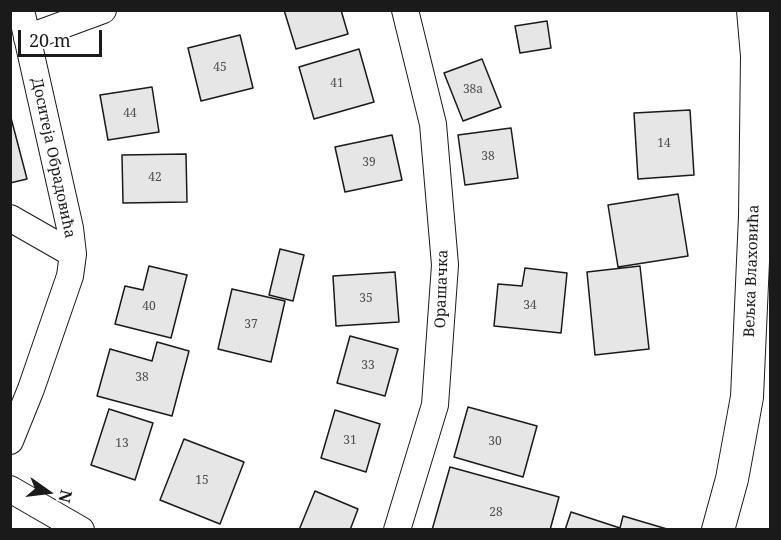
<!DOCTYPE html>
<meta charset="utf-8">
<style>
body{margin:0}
#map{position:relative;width:781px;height:540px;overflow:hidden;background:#fff;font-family:"Noto Serif",serif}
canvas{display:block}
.frame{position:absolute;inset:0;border:12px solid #1a1a1a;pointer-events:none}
.north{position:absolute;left:18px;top:462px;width:60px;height:60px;-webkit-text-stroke:4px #fff;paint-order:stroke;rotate:104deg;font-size:16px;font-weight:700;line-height:24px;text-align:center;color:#1a1a1a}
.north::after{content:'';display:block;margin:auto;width:21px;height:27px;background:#1a1a1a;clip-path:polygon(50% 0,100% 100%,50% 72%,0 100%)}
.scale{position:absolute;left:18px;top:30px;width:84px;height:27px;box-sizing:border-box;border:3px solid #1a1a1a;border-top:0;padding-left:8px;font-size:18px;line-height:21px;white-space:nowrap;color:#1a1a1a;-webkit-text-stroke:4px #fff;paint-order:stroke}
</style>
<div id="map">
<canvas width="781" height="540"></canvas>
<div class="frame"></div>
<div class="north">N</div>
<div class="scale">20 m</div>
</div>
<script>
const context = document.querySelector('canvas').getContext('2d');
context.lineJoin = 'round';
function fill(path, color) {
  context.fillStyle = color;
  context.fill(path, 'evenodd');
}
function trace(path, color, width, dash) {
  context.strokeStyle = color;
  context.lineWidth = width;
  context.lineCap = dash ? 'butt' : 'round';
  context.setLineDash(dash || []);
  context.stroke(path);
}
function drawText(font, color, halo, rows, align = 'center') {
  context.font = font + ' "Noto Serif",serif';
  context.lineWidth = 4.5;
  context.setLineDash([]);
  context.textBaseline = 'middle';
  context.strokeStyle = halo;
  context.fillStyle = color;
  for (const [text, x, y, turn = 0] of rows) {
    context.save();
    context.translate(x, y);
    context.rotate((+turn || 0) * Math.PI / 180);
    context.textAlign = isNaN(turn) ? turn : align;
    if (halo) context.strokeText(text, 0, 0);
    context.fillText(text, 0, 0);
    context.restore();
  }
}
const building = new Path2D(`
 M284,10H341L348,34L296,49Z
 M547,21L551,48L520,53L515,26Z
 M240,35L253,88L201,101L188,48Z
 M359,49L374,102L314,119L299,67Z
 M482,59L501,107L463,121L444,73Z
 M152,87L159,132L108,140L100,95Z
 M690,110L694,175L638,179L634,113Z
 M10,114L27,179L10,183Z
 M511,128L518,178L465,185L458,135Z
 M392,135L402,180L345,192L335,147Z
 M186,154L187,202L123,203L122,155Z
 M678,194L688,256L618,267L608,205Z
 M280,249L304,255L293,301L269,295Z
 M149,266L187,275L171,338L115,324L125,286L143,290Z
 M640,266L649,349L595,355L587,272Z
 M525,268L567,273L561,333L494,326L498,284L522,286Z
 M395,272L399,322L336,326L333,276Z
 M232,289L285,301L271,362L218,349Z
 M350,336L398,349L385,396L337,383Z
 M157,342L189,351L172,416L97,396L110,349L152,361Z
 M468,407L537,426L523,477L454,457Z
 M109,409L153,423L135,480L91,465Z
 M335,410L380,424L366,472L321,458Z
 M184,439L244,462L220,524L160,500Z
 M450,467L559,497L550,530H432Z
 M315,491L358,509L350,530H299Z
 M571,512L620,528L623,516L667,529L565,530Z`);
const minor = new Path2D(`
 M27,38L103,10
 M10,218L73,254
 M10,441L31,389L70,276L73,254L70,228L21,10
 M10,489L81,530
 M397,530L435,405L445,265L433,124L405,10`);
const tertiary = new Path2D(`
 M718,530L732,479L747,397L755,216L757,56L753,10`);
const numberNames = [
 ["45",220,68],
 ["41",337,84],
 ["38a",473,90],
 ["44",130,114],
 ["14",664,144],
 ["38",488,157],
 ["39",369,163],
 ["42",155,178],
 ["35",366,299],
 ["34",530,306],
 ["40",149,307],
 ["37",251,325],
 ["33",368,366],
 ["38",142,378],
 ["31",350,441],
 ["30",495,442],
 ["13",122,444],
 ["15",202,481],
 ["28",496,513]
];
const streetNames = [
 ["Доситеја Обрадовића",53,158,78],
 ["Вељка Влаховића",752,271,-88],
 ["Орашачка",442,289,-88]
];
fill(building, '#e6e6e6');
trace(building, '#1a1a1a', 1.5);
trace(minor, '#1a1a1a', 28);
trace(tertiary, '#1a1a1a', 34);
trace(minor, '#fff', 26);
trace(tertiary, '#fff', 32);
drawText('12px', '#4d4d4d', null, numberNames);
drawText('15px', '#1a1a1a', '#fff', streetNames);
</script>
